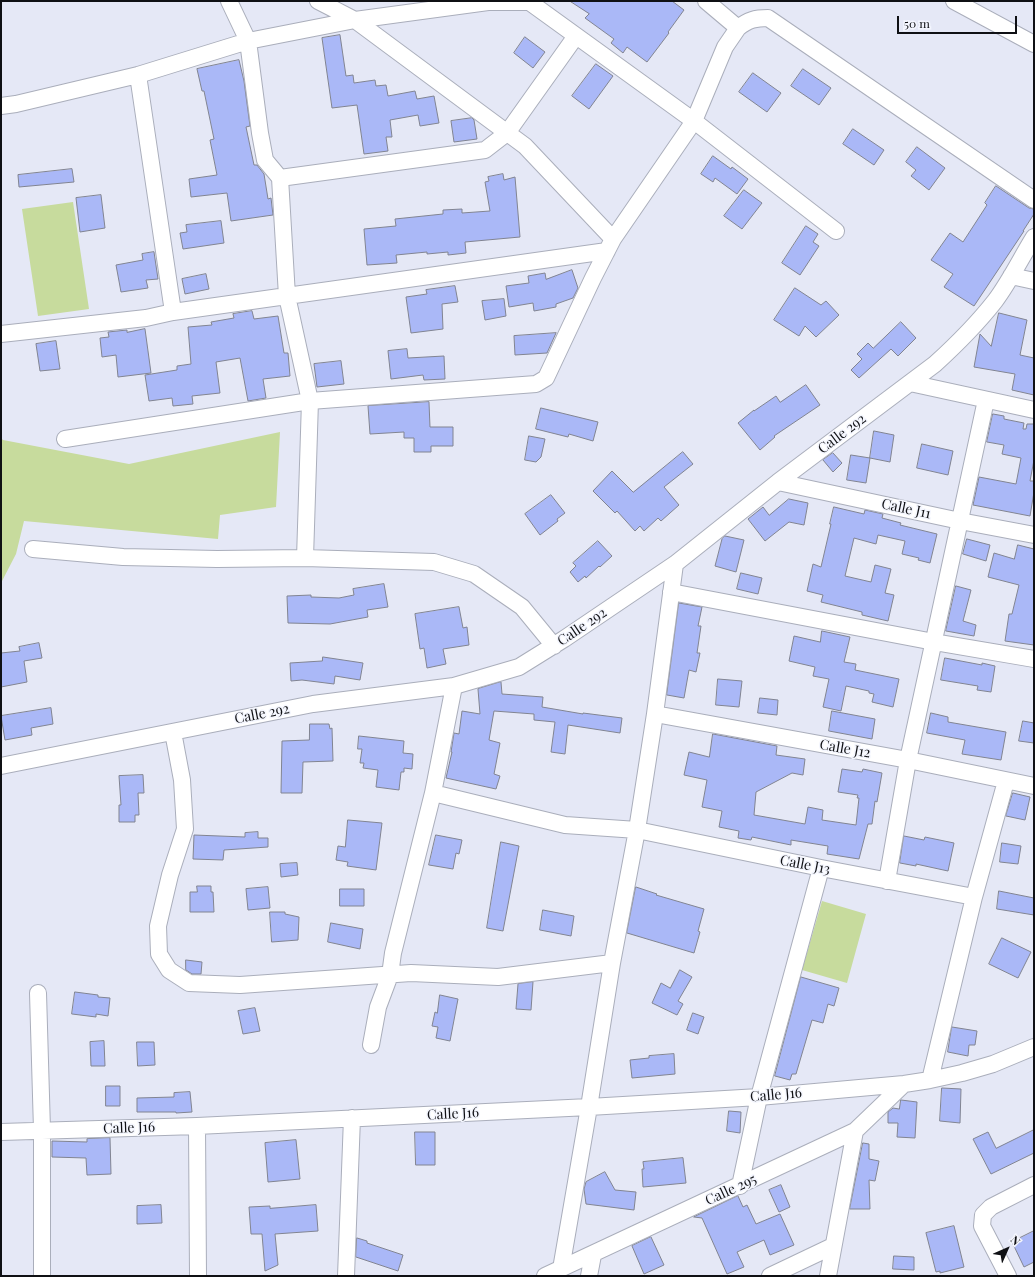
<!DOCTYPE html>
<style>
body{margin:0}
#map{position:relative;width:1035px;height:1277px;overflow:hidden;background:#e5e8f6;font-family:"Playfair Display",serif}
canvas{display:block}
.frame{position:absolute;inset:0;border:2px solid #0f1014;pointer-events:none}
.north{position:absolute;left:987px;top:1229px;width:40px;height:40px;-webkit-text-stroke:3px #f4f6fe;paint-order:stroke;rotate:45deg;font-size:11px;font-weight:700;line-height:16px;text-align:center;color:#0f1014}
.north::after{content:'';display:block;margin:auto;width:14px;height:18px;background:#0f1014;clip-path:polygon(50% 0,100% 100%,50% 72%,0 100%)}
.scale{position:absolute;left:897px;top:16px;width:120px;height:18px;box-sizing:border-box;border:2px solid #0f1014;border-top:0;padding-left:5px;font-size:12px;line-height:14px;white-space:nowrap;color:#0f1014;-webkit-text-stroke:3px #f4f6fe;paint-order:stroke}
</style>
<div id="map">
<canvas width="1035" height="1277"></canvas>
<div class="frame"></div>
<div class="north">N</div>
<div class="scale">50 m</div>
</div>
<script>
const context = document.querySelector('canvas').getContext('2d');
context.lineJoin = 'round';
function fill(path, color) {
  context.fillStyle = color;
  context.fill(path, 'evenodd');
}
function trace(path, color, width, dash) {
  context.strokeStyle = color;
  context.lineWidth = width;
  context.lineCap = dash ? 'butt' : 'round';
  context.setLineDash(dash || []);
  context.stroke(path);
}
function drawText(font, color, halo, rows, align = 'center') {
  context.font = font + ' "Playfair Display",serif';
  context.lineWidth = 3;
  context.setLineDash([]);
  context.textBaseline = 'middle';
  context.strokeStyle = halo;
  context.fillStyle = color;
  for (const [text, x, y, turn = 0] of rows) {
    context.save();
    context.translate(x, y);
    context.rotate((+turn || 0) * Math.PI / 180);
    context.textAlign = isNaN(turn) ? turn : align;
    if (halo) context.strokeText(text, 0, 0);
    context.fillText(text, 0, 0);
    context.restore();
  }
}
const green = new Path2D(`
 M73,202L89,309L38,316L22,209Z
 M280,432L276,507L220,515L218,539L24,521L16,554L1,583V438L3,440L129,464Z
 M822,901L866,914L847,983L802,970Z`);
const building = new Path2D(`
 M570,1H672L684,10L668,32L669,33L647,62L627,47L623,53L611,43L614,39L585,18L589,14Z
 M340,35L346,76L353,75L354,83L375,80L376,86L386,85L388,96L415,91L417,99L434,96L439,123L420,126L418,115L390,120L392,137H386L388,151L364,154L357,105L332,108L322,38Z
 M525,37L545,52L533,68L514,53Z
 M239,60L244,81L250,126L246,127L254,165H257L264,174L268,199L271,198L273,215L231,221L227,193L191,197L189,179L217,175L210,140L214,139L204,91H202L197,69Z
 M596,64L613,76L589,109L572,96Z
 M803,69L831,88L819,105L791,86Z
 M753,73L781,93L767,112L739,92Z
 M472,118L474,120L477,139L454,142L451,121Z
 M853,129L884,150L874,165L843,144Z
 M917,147L945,168L929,190L911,176L916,170L906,162Z
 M713,156L731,169L732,167L748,179L737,194L715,178L713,182L701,174Z
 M72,169L74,182L19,187L18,175Z
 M503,174L504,180L515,177L520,237L465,242L466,253L448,255V252L427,254V252L396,255L397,263L367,265L364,229L396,226L395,219L443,214V210L462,209V213L490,211L485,182L489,181L488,177Z
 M996,186L1029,208L1034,209V214L1023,231H1024L974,306L944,287L953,274L931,260L950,233L963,242L987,205L985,203Z
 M744,190L762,203L742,229L724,216Z
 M101,195L105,228L80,232L76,198Z
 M221,221L224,243L183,249L180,233L187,232L186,225Z
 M806,226L818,234L813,242L819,246L800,275L782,263Z
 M154,252L158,279L146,280L148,288L121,292L116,265L143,260L142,254Z
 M572,270L578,288L573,298L556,304V307L534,311L533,303L509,307L506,286L529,283L528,276L545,273L546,279Z
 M206,274L209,289L185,294L182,279Z
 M455,286L458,302L442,304L443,329L411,333L406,297L427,294L426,290Z
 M795,288L821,305L826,301L839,315L816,337L805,326L799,336L774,320Z
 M504,299L506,316L485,320L482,301Z
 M252,311L254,319L278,316L284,353H288L290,376L263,379L266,398L248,401L240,358L216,362L220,393L192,396L193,404L173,406L172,398L149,401L145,375L177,370V366L191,364L188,327L212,325L211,322L234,318L233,314Z
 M999,313L1027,320L1020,355L1034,358V395L1012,390L1015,374L974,367L980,334L991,346Z
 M901,322L916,338L898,356L891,349L859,378L851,370L862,359L857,354L868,343L873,348Z
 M145,329L151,373L118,377L116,355L102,357L100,338L109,337L108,332L127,330V332Z
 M556,333L547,353L515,355L514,336Z
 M56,341L60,369L40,371L36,344Z
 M407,349L408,358L444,356L445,379L424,380L423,375L391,379L388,351Z
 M341,361L344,384L317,387L314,364Z
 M806,385L820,405L774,436L775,437L760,450L738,423L754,410V411L776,396L780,402Z
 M429,402L430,427H453V446H431V452H414V438H404V432L370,434L368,406Z
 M541,408L598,422L593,441L569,434L568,437L536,429Z
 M993,414L1004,416V419L1024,423L1023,429H1026L1027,424H1034V460L1030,481H1034V492L1030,516L973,505L979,477L1016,484L1021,458L1002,454L1004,445L987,442Z
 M874,431L894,435L890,462L870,458Z
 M529,436L545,439L541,457L536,462L525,460Z
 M922,444L953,451L948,475L917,468Z
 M683,452L693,464L664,487L679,505L661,521L658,518L644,531L640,526L635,531L617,511L615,513L593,491L612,471L633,492Z
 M833,453L842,463L833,472L823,460Z
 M851,455L870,458L866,483L847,480Z
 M551,495L565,513L557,519L558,521L540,535L525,514Z
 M789,499L808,503L804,525L789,522L765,541L748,519L763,507L769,515Z
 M834,507L864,514L865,510L883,514L882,518L901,523L900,525L937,534L930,563L918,560L919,558L902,554L905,541L878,535L876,544L854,538L845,576L871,582L875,565L891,569L885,593L894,595L888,621L862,615V612L821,602L823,595L807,591L813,564L821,567L831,524H830Z
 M725,536L744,540L736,572L715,566L722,539Z
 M967,539L990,545L986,561L963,554Z
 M598,541L612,556L600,567L599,566L586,578L585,576L578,582L570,572L576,566L573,563Z
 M1018,545L1034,549V645L1005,641L1009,614H1012L1019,585L988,577L994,553L1014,559Z
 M741,573L762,578L758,594L737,589Z
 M384,584L388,607L367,610L368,617L330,624L288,623L287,596L311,595V597L339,598L354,595L353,589Z
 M956,586L971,590L963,621L976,625L974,636L946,631Z
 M679,603L702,607L698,626H701L697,653H700L696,672L689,670L684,698L667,695Z
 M459,607L463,628L467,627L469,645L443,649L446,664L427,668L424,648L420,649L415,614Z
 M822,631L850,637L844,662L856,664L855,670L899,679L893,707L872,702L874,694L869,693V691L846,686L841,711L823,707L829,679L813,676L815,667L789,661L794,636L820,642Z
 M39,643L42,658L24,661L27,682L1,687V653L20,651L19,647Z
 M323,657L363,663L360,680L335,676L334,684L302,680L291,681L290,663L322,661Z
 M945,658L982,665V663L995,666L991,692L977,690L978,686L941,680Z
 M718,679L742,681L739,707L716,705Z
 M501,682L502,694L543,697L542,707L583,714V713L622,718L620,733L568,725L565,754L551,752L555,722L534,720V714L494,711L489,740L500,743L494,774L500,776L496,789L446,778L452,752H451L454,733L459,734L462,711L480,714L478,689Z
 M760,698L778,700L777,715L758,713Z
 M51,708L53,724L31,728L32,735L5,740L1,716Z
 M832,711L875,719L872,739L829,731Z
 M931,713L948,717V722L1006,732L1001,760L962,754L965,740L927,733Z
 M1023,721L1034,723V743L1019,741Z
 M310,724H329L330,729L332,728L333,761L303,762L302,793H281L282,741L309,740Z
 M713,734L777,746L776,755L805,759L803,775L792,773L756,792L754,815L805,824L808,807L823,810L822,820L856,825L859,798H857L858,795L838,792L842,769L862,772L863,769L882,773L877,802L875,801L872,824H868L859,859L827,854L828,846L791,840V845L752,837L751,840L738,838L739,831L719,827L722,811L702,807L707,780L684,775L689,752L709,757Z
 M359,736L404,741L403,753L413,754L412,769L404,768V772H401L399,790L376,787L378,770L363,768L364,763H360L362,749H358Z
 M143,775L144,793H138L139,815H135V822H119V805H121L119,776Z
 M1013,793L1030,797L1025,820L1006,816Z
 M348,820L382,823L376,870L347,866L348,862L336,860L338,846L345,847Z
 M258,832V838H268V847L224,850L223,860L193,859L194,835L245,837V833Z
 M436,835L462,840L459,854L456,853L453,869L429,865Z
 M904,836L924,840L925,837L954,843L948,871L916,864V866L900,863Z
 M501,842L519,846L503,931L487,928Z
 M1002,843L1021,846L1018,864L1000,862Z
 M297,863L298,875L281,877L280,864Z
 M197,886H211V892H213L214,912H190V892H197Z
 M268,887L270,908L248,910L246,889Z
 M636,887L657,894L656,895L704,909L698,931L700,932L694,953L627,933Z
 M340,889H364V906H340Z
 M999,891L1034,898V915L997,909Z
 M543,910L574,916L571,936L540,930Z
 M270,912H285V914L299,917L298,940L272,942Z
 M331,923L363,929L360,949L328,942Z
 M1002,938L1031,952L1018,978L989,964Z
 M186,960L202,962L201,974H192L186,970Z
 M680,970L692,977L678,1001L683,1004L677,1015L652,1003L661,983L670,988Z
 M801,977L839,988L834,1006L828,1004L823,1023L812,1020L796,1074H792L790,1080L775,1076Z
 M533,982L531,1010L516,1009L518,984Z
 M75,992L98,995V997L110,998L108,1016L96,1014V1017L72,1014Z
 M440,995L458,999L450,1041L436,1038L438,1027L432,1026L435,1012L437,1013Z
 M255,1008L260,1031L243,1034L238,1011Z
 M693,1013L704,1017L698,1034L687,1030Z
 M952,1027L977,1031L975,1045H969L968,1056L948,1052Z
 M104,1041L105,1066H91L90,1042Z
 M137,1042H154L155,1065L138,1066Z
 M674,1054L675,1074L632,1078L630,1060L649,1058V1056Z
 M106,1086H120V1106H106Z
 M942,1088L961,1089L960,1123L940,1121Z
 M190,1092L192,1112L176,1113V1112H137V1098L174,1097V1093Z
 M901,1100L917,1102L915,1138L897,1137L898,1123H888V1112L893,1108L899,1109Z
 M729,1111L741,1112L740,1133L727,1131Z
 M1034,1130V1153L991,1174L973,1139L988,1132L996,1148Z
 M415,1132H435V1165H416Z
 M110,1138L111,1174L87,1175L86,1158L52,1157V1141L87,1142V1139Z
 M296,1140L300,1179L268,1182L265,1143Z
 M863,1143L869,1144V1159L879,1161L875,1181L869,1180L870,1209H850Z
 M683,1158L686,1183L643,1187L642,1169H644L643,1162Z
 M605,1172L615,1190L636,1192L634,1210L586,1204L584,1189L586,1182Z
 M781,1185L790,1207L779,1212L769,1190Z
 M738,1196L743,1207L747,1205L756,1224L780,1214L794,1245L770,1255L764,1240L737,1252L744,1267L727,1274L702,1218L694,1217Z
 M161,1205L162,1223L137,1224V1206Z
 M316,1205L318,1231L275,1234L278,1265L265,1271L262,1234H251L249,1207L270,1206V1208Z
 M954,1226L964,1267L940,1273V1271L936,1272L926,1233Z
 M1034,1231V1262L1024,1267L1012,1242Z
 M651,1237L664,1265L644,1274L632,1246Z
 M357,1238L367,1241V1243L403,1255L398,1271L356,1257Z
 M894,1256L914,1257V1270L893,1269Z`);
const minor = new Path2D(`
 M229,1L248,41L260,133L265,160L280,178L287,296L310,401L305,558
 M318,1L355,20L525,146L613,239
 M528,1L694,121L836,231
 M706,1L738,28C748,20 755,18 768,18L1034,200
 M954,1L1034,44
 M138,75L173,312
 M1,106L16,104L138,75L248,41L355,20L488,2H529
 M280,178L485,150L507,133L576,36
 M1011,276L1034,281
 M1,334L146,318L173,312L607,251
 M910,383L1034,410
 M65,439L310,401L536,384L546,378L593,278L613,239L694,121L725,47L738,28
 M778,482L960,521L1034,535
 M33,549L123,557L217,559L305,558L434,562L474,574L522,607L554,646
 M671,592L934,642L1034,659
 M655,714L908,760L1034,786
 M173,732L182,780L185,829L170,875L158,926L159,954L169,970L189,983L240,985L411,973L498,977L612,963
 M1,766L313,704L454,686L519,667L564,639L675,564L778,482L935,364C957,344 977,324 995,301C1010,281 1021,258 1034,237
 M433,793L565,825L637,830L821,868L974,897
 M887,881L908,760L986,400
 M38,993L42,1130V1276
 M371,1045L378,1007L390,975L393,953L433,793L454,686
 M930,1080L974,897L1006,781
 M197,1126L198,1276
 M1,1132L197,1126L589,1107L759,1097L904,1084L930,1080L962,1073L993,1064L1034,1047
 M740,1186L759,1097L821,868
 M561,1269L589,1107L612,963L637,830L655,714L675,564
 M346,1276L352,1118
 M545,1276L855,1131L904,1084
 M589,1276L593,1255
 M770,1276L833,1246
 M828,1276L855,1131
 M1008,1276L982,1226L983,1215L991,1207L1034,1185`);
const streetNames = [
 ["Calle 292",842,434,-37],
 ["Calle J11",906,509,12],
 ["Calle 292",582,627,-34],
 ["Calle 292",262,714,-11],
 ["Calle J12",845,749,10],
 ["Calle J13",805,865,11],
 ["Calle J16",776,1095,-5],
 ["Calle J16",453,1114,-3],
 ["Calle J16",129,1128,-2],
 ["Calle 295",731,1190,-25]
];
fill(green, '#c7db9d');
fill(building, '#aab8f7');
trace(building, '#818491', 1);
trace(minor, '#aaaebb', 18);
trace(minor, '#fff', 16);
drawText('14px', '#0f1014', '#f4f6fe', streetNames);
</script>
